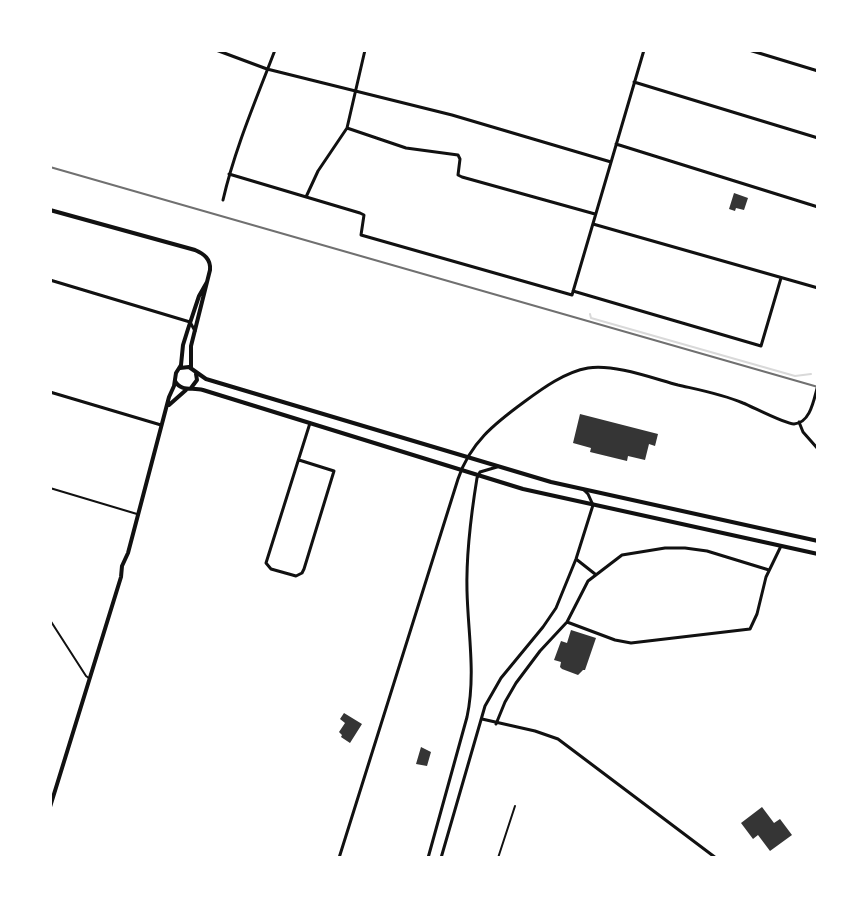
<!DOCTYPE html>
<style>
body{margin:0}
#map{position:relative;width:868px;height:908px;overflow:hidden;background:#fff;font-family:"Golos Text",sans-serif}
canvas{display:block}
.frame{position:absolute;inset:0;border:52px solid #fff;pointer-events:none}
</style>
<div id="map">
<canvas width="868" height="908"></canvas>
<div class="frame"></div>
</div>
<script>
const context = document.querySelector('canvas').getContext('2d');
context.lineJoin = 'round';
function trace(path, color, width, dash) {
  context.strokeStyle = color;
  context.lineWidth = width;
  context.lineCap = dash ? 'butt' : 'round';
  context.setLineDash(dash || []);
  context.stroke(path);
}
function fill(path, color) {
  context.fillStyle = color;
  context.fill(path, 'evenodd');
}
const stream = new Path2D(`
 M590,314L591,318L795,376L811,374`);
const building = new Path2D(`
 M734,193L748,198L744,210L736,208L735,211L729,209Z
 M580,414L658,434L655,446L649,444L645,460L628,456L627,461L590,452L591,448L573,443Z
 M571,630L596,638L585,670H583L578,675L562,669L560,667L561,662L554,660L561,641L567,643Z
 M344,713L362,724L350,743L341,737L342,735L339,732L345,723L340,719Z
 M421,747L431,752L427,766L416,764Z
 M762,807L774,823L780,819L792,835L770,851L758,835L753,839L741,823Z`);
const service = new Path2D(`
 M50,488L137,514`);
const pedestrian = new Path2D(`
 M50,620L86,676L90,679
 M498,858L515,806`);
const minor = new Path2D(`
 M216,50L267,69L452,115L611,162
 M749,50L818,71
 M634,82L818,138
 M347,128L406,148L458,155L460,159L458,175L462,177L595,214
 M616,144L818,207
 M229,174L360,213L364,215L361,235L572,295L644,50
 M306,197L318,171L347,128L365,50
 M223,200C235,148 256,100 275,50
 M593,224L818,288
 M50,280L190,322L195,331
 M573,291L761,346L781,278
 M50,392L161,425
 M799,422L803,432L818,449
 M299,460L334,471L304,569L302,573L296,576L271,569L266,563L310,423
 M576,559L595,574
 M567,622L615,640L631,643L750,629L757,614L766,577L781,546
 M482,719L535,731L558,739L716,858
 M496,724L505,702L516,683L540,651L567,622L588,581L622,555L665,548H685L707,551L769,570
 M339,858L458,479C470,443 494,424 524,402C543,388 565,372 588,368C615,364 652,378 678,385C700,390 722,394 743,403C753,407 785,424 794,424C811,423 814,398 818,385
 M428,858L467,717C476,675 468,633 467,591C466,554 471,515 477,478L480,472L497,467
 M441,858L485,706L501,678L543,627L556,608L576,559L593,505L588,494L584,490`);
const tertiary = new Path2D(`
 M50,210L195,250C204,254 211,259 210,270L191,346V367
 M180,368L189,367L206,379L551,482L818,541
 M175,381C181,392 192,387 203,390L523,489L818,554
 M191,388L197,380L196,374
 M169,405L186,390
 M50,807L121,577L122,566L128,553L169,397L174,386L176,373L181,365L183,345L188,329L199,296L207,282`);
const rail = new Path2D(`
 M50,167L818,387`);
trace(stream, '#d9d9d9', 2);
fill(building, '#353535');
trace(service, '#111', 2);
trace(pedestrian, '#111', 2);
trace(minor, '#111', 3);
trace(tertiary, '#111', 4);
trace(rail, '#707070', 2);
</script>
